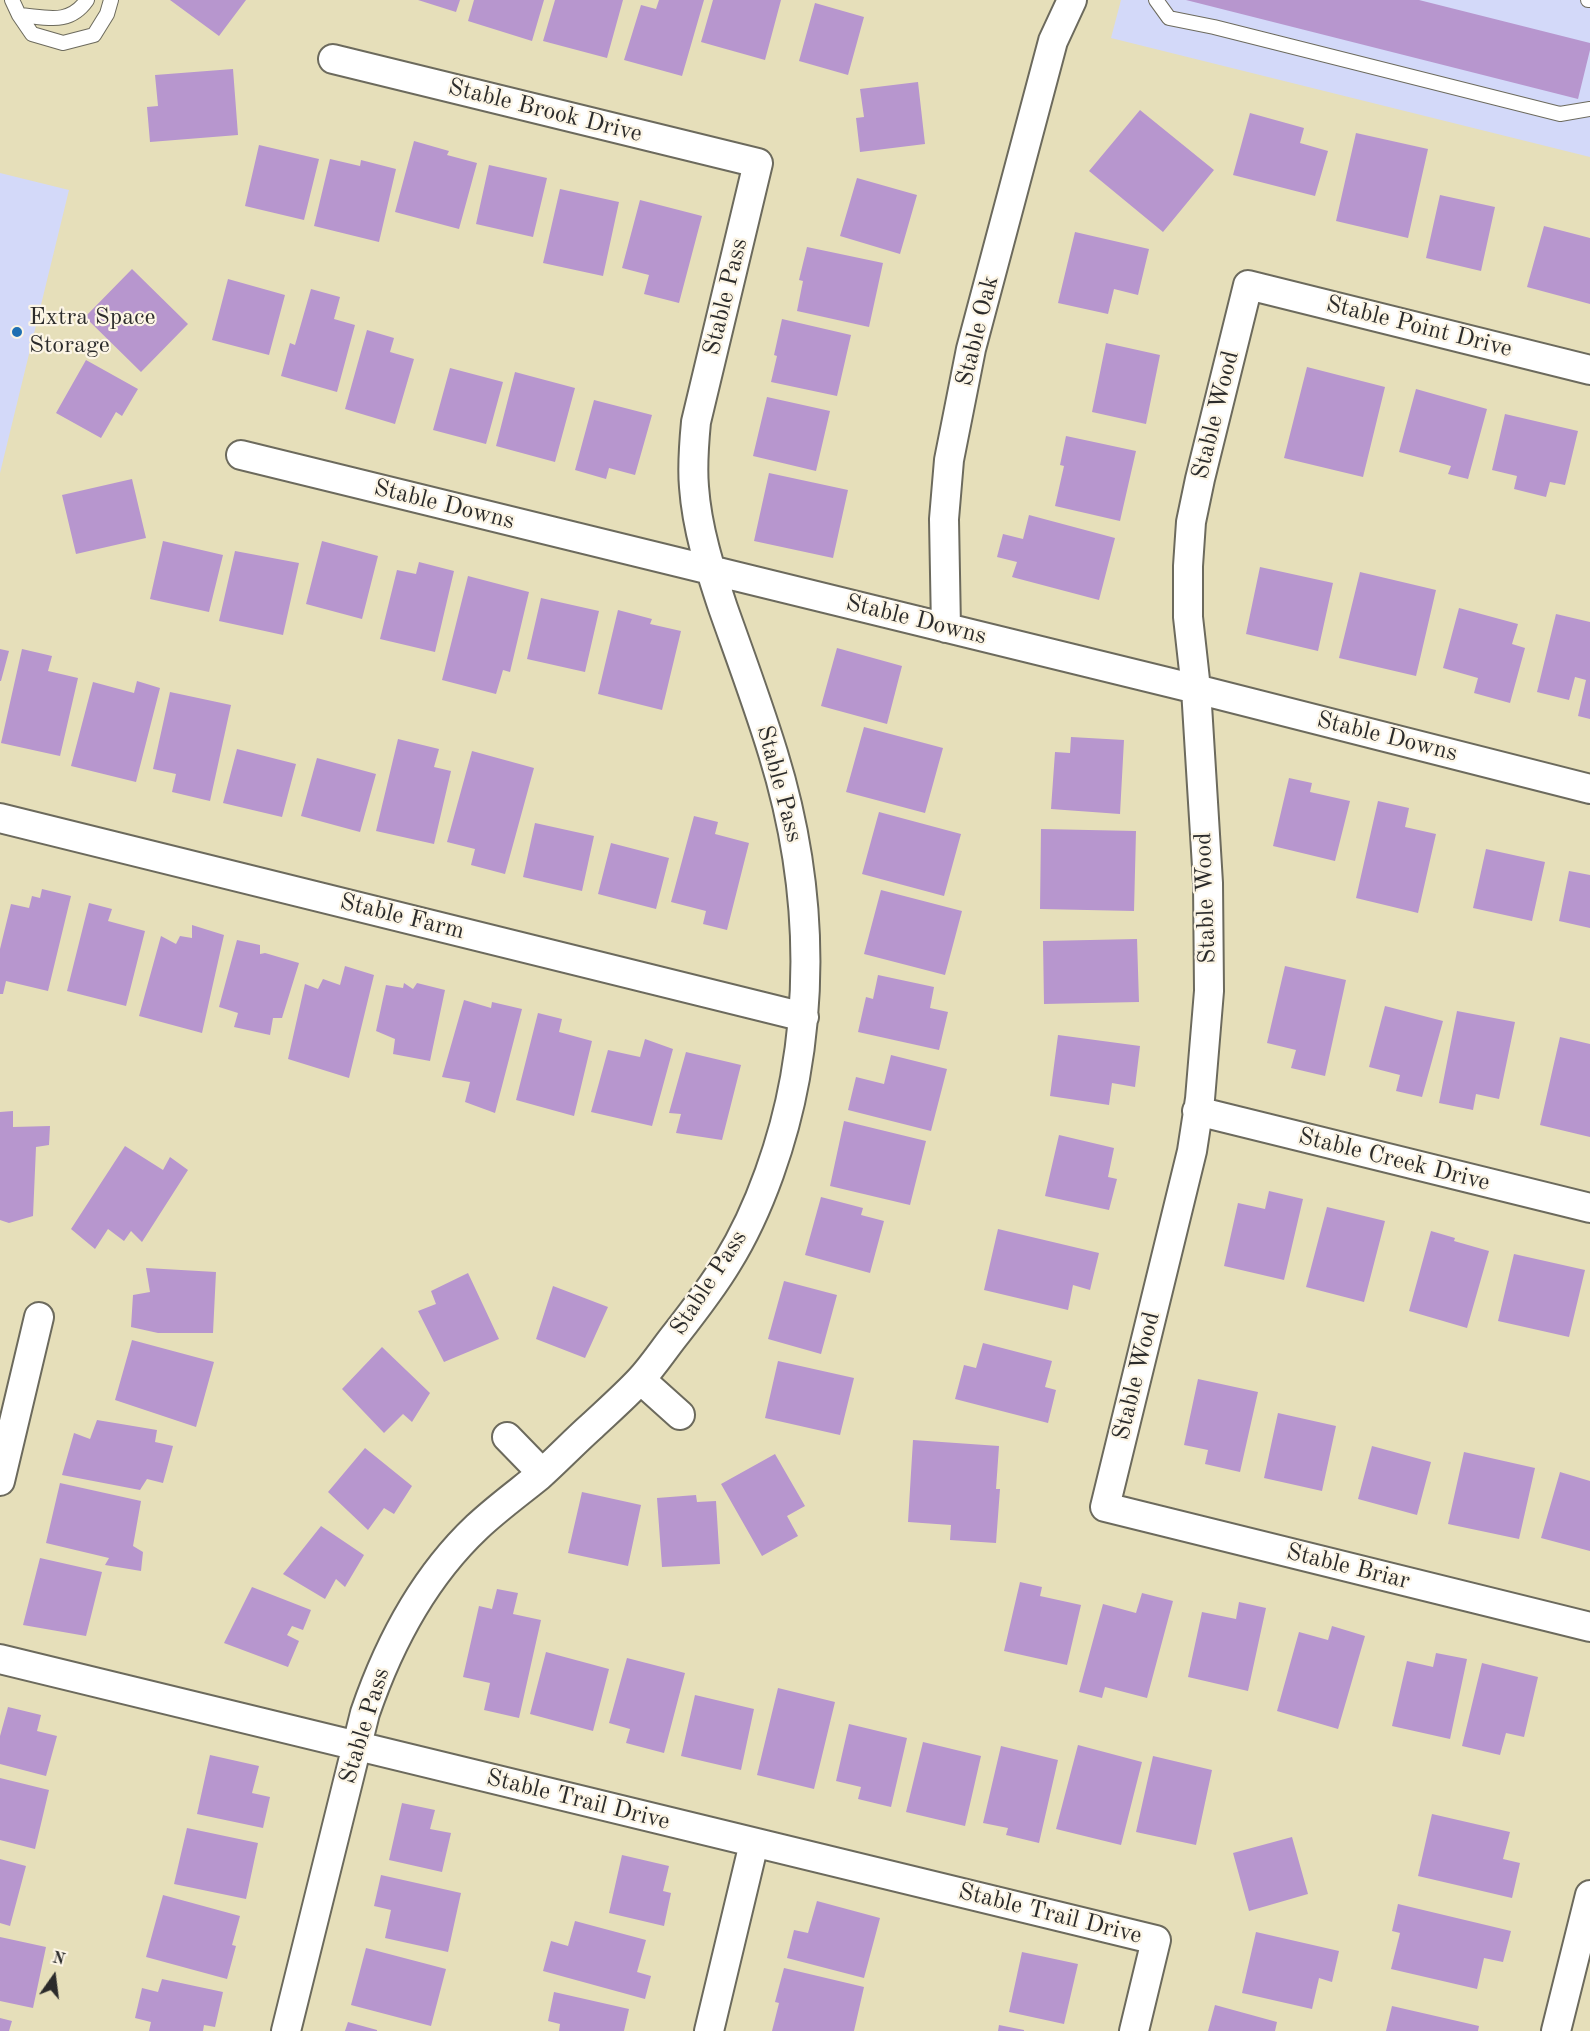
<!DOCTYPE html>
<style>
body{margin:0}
#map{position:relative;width:1590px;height:2031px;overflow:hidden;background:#e6dfba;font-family:"Old Standard TT",serif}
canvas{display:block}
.north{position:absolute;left:24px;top:1947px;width:60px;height:60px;-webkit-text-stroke:4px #fcf5e5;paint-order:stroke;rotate:14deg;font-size:16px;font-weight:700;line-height:24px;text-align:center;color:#2b2b2b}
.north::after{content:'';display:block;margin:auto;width:21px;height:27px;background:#2b2b2b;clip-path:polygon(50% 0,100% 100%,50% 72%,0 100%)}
</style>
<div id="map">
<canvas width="1590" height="2031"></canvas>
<div class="north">N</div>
</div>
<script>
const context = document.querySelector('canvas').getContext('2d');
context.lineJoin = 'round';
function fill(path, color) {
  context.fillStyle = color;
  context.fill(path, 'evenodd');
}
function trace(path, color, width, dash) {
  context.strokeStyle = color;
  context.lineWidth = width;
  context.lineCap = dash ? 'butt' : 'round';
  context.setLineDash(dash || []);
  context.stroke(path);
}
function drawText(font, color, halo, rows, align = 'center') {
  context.font = font + ' "Old Standard TT",serif';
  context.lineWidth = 4.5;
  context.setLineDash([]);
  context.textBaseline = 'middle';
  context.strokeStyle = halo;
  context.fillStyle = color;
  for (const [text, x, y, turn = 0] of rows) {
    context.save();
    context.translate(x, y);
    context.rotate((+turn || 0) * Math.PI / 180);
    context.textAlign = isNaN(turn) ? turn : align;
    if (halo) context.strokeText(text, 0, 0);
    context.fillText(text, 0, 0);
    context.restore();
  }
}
const built = new Path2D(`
 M1121,0H1590V157L1111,38Z
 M0,173L69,190L0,473Z`);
const building = new Path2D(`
 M170,0H246L219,36Z
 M418,0H460L456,12Z
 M474,0H544L532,41L468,21Z
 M555,0H623L607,58L543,41Z
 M659,0H704L682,76L624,60L641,5L656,9Z
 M713,0H781L765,60L701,42Z
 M1186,0H1419L1590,43V50L1578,99Z
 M815,3L864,17L848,75L799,61Z
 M233,69L238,135L150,142L147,107L158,106L155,75Z
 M918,82L925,144L860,152L856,118L864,117L860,89Z
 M1140,110L1214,170L1163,232L1089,171Z
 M1250,113L1304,128L1300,143L1328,151L1315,196L1233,175Z
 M1356,133L1428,149L1408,238L1336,221Z
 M414,141L449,151L447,155L477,163L459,229L395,212Z
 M259,145L319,159L304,220L245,206Z
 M330,159L360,166L361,160L396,169L379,242L314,226Z
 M489,165L547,178L533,237L476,224Z
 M857,178L917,195L900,254L840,236Z
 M560,189L619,202L603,276L543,263Z
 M1440,195L1495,207L1481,271L1426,258Z
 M640,200L702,216L679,303L644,294L649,275L622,268Z
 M1544,226L1590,238V304L1527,287Z
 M1075,232L1149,249L1138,295L1114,289L1108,314L1058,303Z
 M807,247L883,263L869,327L797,311L803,281L799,280Z
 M132,269L188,324L141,372L85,317Z
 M228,279L285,295L269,355L212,340Z
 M311,289L340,297L334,319L355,325L337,392L281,376L290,343L295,345Z
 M782,319L851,335L837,396L771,382L777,356L774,355Z
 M367,330L394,338L390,352L414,359L395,424L345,409Z
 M1106,343L1160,355L1146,424L1092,412Z
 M86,360L138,389L122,416L116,412L101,438L56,413Z
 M1307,367L1385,387L1363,477L1284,458Z
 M450,368L503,382L486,444L433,430Z
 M515,372L575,388L555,462L496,446Z
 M1416,389L1487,409L1468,479L1448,474L1451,466L1399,452Z
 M767,397L830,411L816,471L753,456Z
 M594,400L652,415L635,475L609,468L606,479L575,470Z
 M1505,414L1578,431L1565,485L1550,482L1546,497L1514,489L1517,476L1492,470Z
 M1066,436L1136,451L1120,521L1055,506L1064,466L1060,465Z
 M769,473L848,490L833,558L754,541Z
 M132,479L146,538L76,554L62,495Z
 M1029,515L1115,538L1099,600L1012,577L1017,562L997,557L1003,534L1023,539Z
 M163,541L223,555L209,612L150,599Z
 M322,541L378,556L362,619L306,604Z
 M235,551L299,563L283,635L219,621Z
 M419,562L454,571L435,652L380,639L397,570L416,574Z
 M1260,567L1333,583L1318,651L1246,634Z
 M1360,572L1436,590L1416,676L1339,658Z
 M468,576L529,592L510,672L503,670L496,694L442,680Z
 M541,598L599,611L585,672L527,659Z
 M1459,608L1518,624L1512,644L1525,648L1510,703L1474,693L1478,678L1443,668Z
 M618,610L652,619L650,624L681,631L662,710L598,694Z
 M1556,614L1590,622V719L1578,716L1586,680L1575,677L1569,700L1537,692Z
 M837,648L902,666L887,724L821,706Z
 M0,649L9,651L1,681H0Z
 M22,649L52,656L48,671L78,678L60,756L1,743Z
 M137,681L160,688L136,782L71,766L93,682L134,693Z
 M170,692L231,705L210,801L172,792L176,774L153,769Z
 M864,727L943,748L925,813L846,792Z
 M1071,737L1124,740L1120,814L1051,809L1055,752L1070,753Z
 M398,739L439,749L434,767L451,771L434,844L376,831Z
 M237,749L296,764L282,817L223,803Z
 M472,751L534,768L505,874L471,865L475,849L447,842Z
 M317,758L376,774L360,832L301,816Z
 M1289,778L1312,783L1310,792L1350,801L1335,861L1273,846Z
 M1378,801L1409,808L1405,827L1436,834L1418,913L1356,898Z
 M879,812L961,834L944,896L862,874Z
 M694,816L718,822L715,834L749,843L727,930L703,924L706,911L671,902Z
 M535,823L594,836L582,891L523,877Z
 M1041,829L1136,831L1134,911L1040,909Z
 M611,843L669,858L656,909L598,894Z
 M1486,849L1545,862L1532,921L1473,908Z
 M1569,871L1590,875V928L1559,921Z
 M42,889L71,896L48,991L6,981L3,994H0V949L11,904L29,908L32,896L40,898Z
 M881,890L962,911L945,975L864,954Z
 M89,903L112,909L108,921L145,931L126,1006L67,991Z
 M192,925L224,935L202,1033L139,1016L161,936L176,944L180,936L192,938Z
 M1137,939L1139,1002L1044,1004L1043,941Z
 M237,940L260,945V954L265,953L299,963L282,1018H273L270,1035L234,1027L238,1013L219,1007Z
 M345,966L374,975L349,1078L288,1059L305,984L318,989L323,979L340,985Z
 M1285,966L1346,980L1325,1076L1291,1068L1296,1050L1267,1043Z
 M878,975L934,987L930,1008L948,1012L939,1050L858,1032L866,997L873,999Z
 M404,983L413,989L417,983L445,990L430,1061L393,1054L395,1039L376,1031L386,985L403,988Z
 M464,1000L491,1008L492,1002L522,1009L495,1113L465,1102L470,1082L442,1077Z
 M1385,1006L1443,1021L1422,1097L1396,1091L1400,1075L1369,1067Z
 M1457,1011L1515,1022L1499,1099L1476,1094L1473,1110L1439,1103Z
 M538,1013L562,1019L559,1032L592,1041L574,1116L516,1100Z
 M1058,1035L1140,1046L1135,1087L1112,1083L1109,1105L1050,1096Z
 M1560,1037L1590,1044V1137L1540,1125Z
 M645,1039L673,1049L652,1126L591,1112L608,1050L640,1057Z
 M686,1052L741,1065L722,1140L676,1133L681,1114L669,1113Z
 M891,1055L947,1069L931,1131L848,1110L856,1077L884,1084Z
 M13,1111V1127L50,1126L49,1145L36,1147L33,1216L9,1223L0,1220V1112Z
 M844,1121L926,1141L910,1205L830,1186Z
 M1059,1135L1114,1148L1108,1177L1117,1179L1109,1210L1045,1196Z
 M125,1146L163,1170L170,1157L188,1170L142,1242L131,1231L124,1241L108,1229L95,1249L71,1229Z
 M1269,1191L1303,1199L1284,1280L1224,1266L1238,1203L1265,1209Z
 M821,1197L863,1208L861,1215L884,1221L870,1273L805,1255Z
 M1327,1207L1385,1221L1364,1302L1306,1287Z
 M998,1229L1099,1253L1090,1290L1073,1285L1068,1310L984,1290Z
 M1431,1231L1455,1238L1454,1241L1489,1251L1467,1328L1409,1311Z
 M1514,1254L1585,1270L1569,1337L1498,1321Z
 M146,1268L216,1272L213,1333H158L131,1327L133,1295L150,1292Z
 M468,1273L499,1339L444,1362L418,1311L436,1304L431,1291Z
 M784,1281L837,1295L821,1354L768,1339Z
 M553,1286L608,1307L585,1358L536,1339Z
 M132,1340L214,1362L196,1427L115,1400Z
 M983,1343L1052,1361L1045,1387L1056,1390L1048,1423L955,1399L964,1365L976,1368Z
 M382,1347L430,1393L412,1422L403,1414L384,1433L342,1389Z
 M778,1361L854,1378L840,1435L765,1418Z
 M1198,1379L1258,1392L1240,1472L1205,1464L1208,1450L1184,1445Z
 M1278,1413L1336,1426L1322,1491L1264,1478Z
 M97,1420L157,1430L155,1442L173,1446L163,1483L147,1479L140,1490L62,1475L74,1433L90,1439Z
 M913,1440L999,1446L996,1489H1000L996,1543L950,1540L951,1525L908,1522Z
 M1372,1446L1431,1462L1417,1515L1358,1499Z
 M365,1448L412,1486L394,1514L384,1508L368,1530L328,1492Z
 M1464,1452L1535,1468L1519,1539L1448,1524Z
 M775,1454L805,1506L787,1516L798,1536L762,1556L721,1484Z
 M1560,1472L1590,1481V1551L1541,1538Z
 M60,1483L141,1501L133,1546L143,1552L141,1571L105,1565L109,1558L46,1543Z
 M582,1492L641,1505L628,1566L568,1553Z
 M696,1495L697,1502L716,1501L720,1564L662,1567L657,1498Z
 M321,1526L364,1555L345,1587L336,1579L325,1599L283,1574Z
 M40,1558L102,1572L86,1636L23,1625Z
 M1020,1582L1042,1587L1040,1596L1081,1605L1067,1665L1004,1651Z
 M252,1587L311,1610L303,1630L292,1626L287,1635L299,1641L288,1667L224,1643Z
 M497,1589L518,1593L513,1614L541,1620L519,1718L484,1710L490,1683L463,1677L479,1606L492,1609Z
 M1142,1593L1173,1601L1147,1698L1105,1687L1102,1698L1079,1692L1103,1604L1136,1613Z
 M1239,1602L1266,1608L1248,1691L1188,1677L1202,1612L1236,1619Z
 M1332,1626L1365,1636L1338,1729L1277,1711L1299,1632L1328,1640Z
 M546,1652L609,1669L593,1731L530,1714Z
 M1436,1653L1467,1659L1450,1739L1392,1726L1407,1661L1433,1667Z
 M627,1658L685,1673L664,1753L626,1743L630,1729L609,1723Z
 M1482,1663L1538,1677L1524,1737L1506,1733L1500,1755L1462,1746Z
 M778,1688L835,1702L814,1789L757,1775Z
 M695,1695L754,1709L741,1770L681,1756Z
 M8,1707L41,1715L37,1731L57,1736L46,1776L0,1764V1736Z
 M849,1724L907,1738L891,1807L858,1799L861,1787L836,1781Z
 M923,1742L981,1756L965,1826L906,1812Z
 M1078,1745L1142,1762L1121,1845L1056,1829Z
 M1001,1746L1058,1760L1039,1843L1006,1835L1008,1828L983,1823Z
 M210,1755L259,1766L252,1793L270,1797L263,1828L197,1814Z
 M1153,1756L1212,1770L1196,1845L1136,1832Z
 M0,1778L49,1790L35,1849L0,1840Z
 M402,1803L435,1810L430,1829L451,1833L442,1872L389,1860Z
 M1432,1814L1510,1832L1503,1859L1520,1863L1512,1898L1418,1876Z
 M187,1828L258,1843L246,1899L174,1884Z
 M1292,1837L1308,1894L1249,1911L1233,1853Z
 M622,1855L669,1866L663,1891L671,1893L664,1926L609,1913Z
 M0,1859L26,1866L10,1926L0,1923Z
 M381,1875L461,1893L448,1952L385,1938L391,1910L374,1906Z
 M163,1895L240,1916L232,1945L236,1946L227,1979L146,1957Z
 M817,1901L880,1918L864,1978L787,1958L794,1930L808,1933Z
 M1398,1904L1511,1931L1503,1962L1484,1958L1477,1989L1391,1969L1400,1933L1392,1931Z
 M575,1921L646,1940L637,1972L651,1976L645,1999L543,1971L551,1941L568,1946Z
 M1256,1932L1339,1951L1332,1982L1319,1978L1312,2009L1242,1993Z
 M0,1937L46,1947L33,2008L0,2001Z
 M366,1948L446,1969L431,2026L351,2005Z
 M1022,1952L1078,1964L1064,2024L1009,2012Z
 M784,1968L864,1987L854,2031H772L779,2003L775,2002Z
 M162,1979L223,1992L215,2027L204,2025L203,2031H149L151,2022L135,2018L142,1988L158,1992Z
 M554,1992L629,2009L624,2031H559L560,2024L548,2021Z
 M1215,2005L1277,2022L1275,2031H1208Z
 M1392,2006L1479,2026L1478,2031H1386Z
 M0,2018L12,2021L9,2031H0Z
 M348,2022L377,2030V2031H345Z
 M999,2025L1024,2030V2031H998Z`);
const lane = new Path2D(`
 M12,0L19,15L32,34L63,43L94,35L107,14L111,0
 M1156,0L1169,18L1214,27L1560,114L1590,109
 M1588,0H1590
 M19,15C46,17 69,26 87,0`);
const street = new Path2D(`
 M1590,370L1248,285L1200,479L1191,522L1188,566V617L1196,689L1208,883L1209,991L1200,1099L1192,1151L1105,1507L1590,1627
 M241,455L1196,689L1590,789
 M946,628L944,519L949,460L971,349L1053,41L1072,0
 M0,818L804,1017
 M1197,1111L1590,1208
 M641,1380L680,1415
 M507,1437L542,1473
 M0,1481L39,1317
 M0,1659L1156,1940L1134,2031
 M286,2031L365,1713C389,1643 423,1578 477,1527C496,1509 518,1493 539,1476C557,1460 574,1442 592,1426C608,1411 625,1396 640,1380C653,1366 664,1349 676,1334C694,1311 712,1288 727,1263C760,1210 784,1139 795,1078C815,967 806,860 773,753C758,704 740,656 723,608C710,569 697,529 694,487C692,465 694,443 696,422L758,163L333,59
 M709,2031L754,1843
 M1556,2031L1590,1895`);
const markers = [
 [17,332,6,"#1f6fb2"]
];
const streetNames = [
 ["Stable Brook Drive",545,111,14],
 ["Stable Pass",726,297,-76],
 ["Stable Point Drive",1419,327,14],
 ["Stable Oak",978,331,-76],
 ["Stable Wood",1216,415,-76],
 ["Stable Downs",444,505,14],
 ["Stable Downs",916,620,14],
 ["Stable Downs",1387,737,14],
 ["Stable Pass",779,784,75],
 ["Stable Wood",1206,898,-92],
 ["Stable Farm",402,917,14],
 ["Stable Creek Drive",1394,1160,14],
 ["Stable Pass",709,1283,-57],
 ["Stable Wood",1137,1376,-76],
 ["Stable Briar",1348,1567,14],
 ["Stable Pass",365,1726,-73],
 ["Stable Trail Drive",578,1800,14],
 ["Stable Trail Drive",1050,1914,14]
];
const poiNames = [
 ["Extra Space",29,318],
 ["Storage",29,346]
];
fill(built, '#d3d9f9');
fill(building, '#b796ce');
trace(lane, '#6c6a5d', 16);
trace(street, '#6c6a5d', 32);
trace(lane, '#fff', 14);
trace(street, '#fff', 28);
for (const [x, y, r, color] of markers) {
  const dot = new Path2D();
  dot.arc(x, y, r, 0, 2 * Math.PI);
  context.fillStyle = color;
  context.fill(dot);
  trace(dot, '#fcf5e5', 2);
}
drawText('24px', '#2b2b2b', '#fcf5e5', streetNames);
drawText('24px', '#2b2b2b', '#fcf5e5', poiNames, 'left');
</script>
